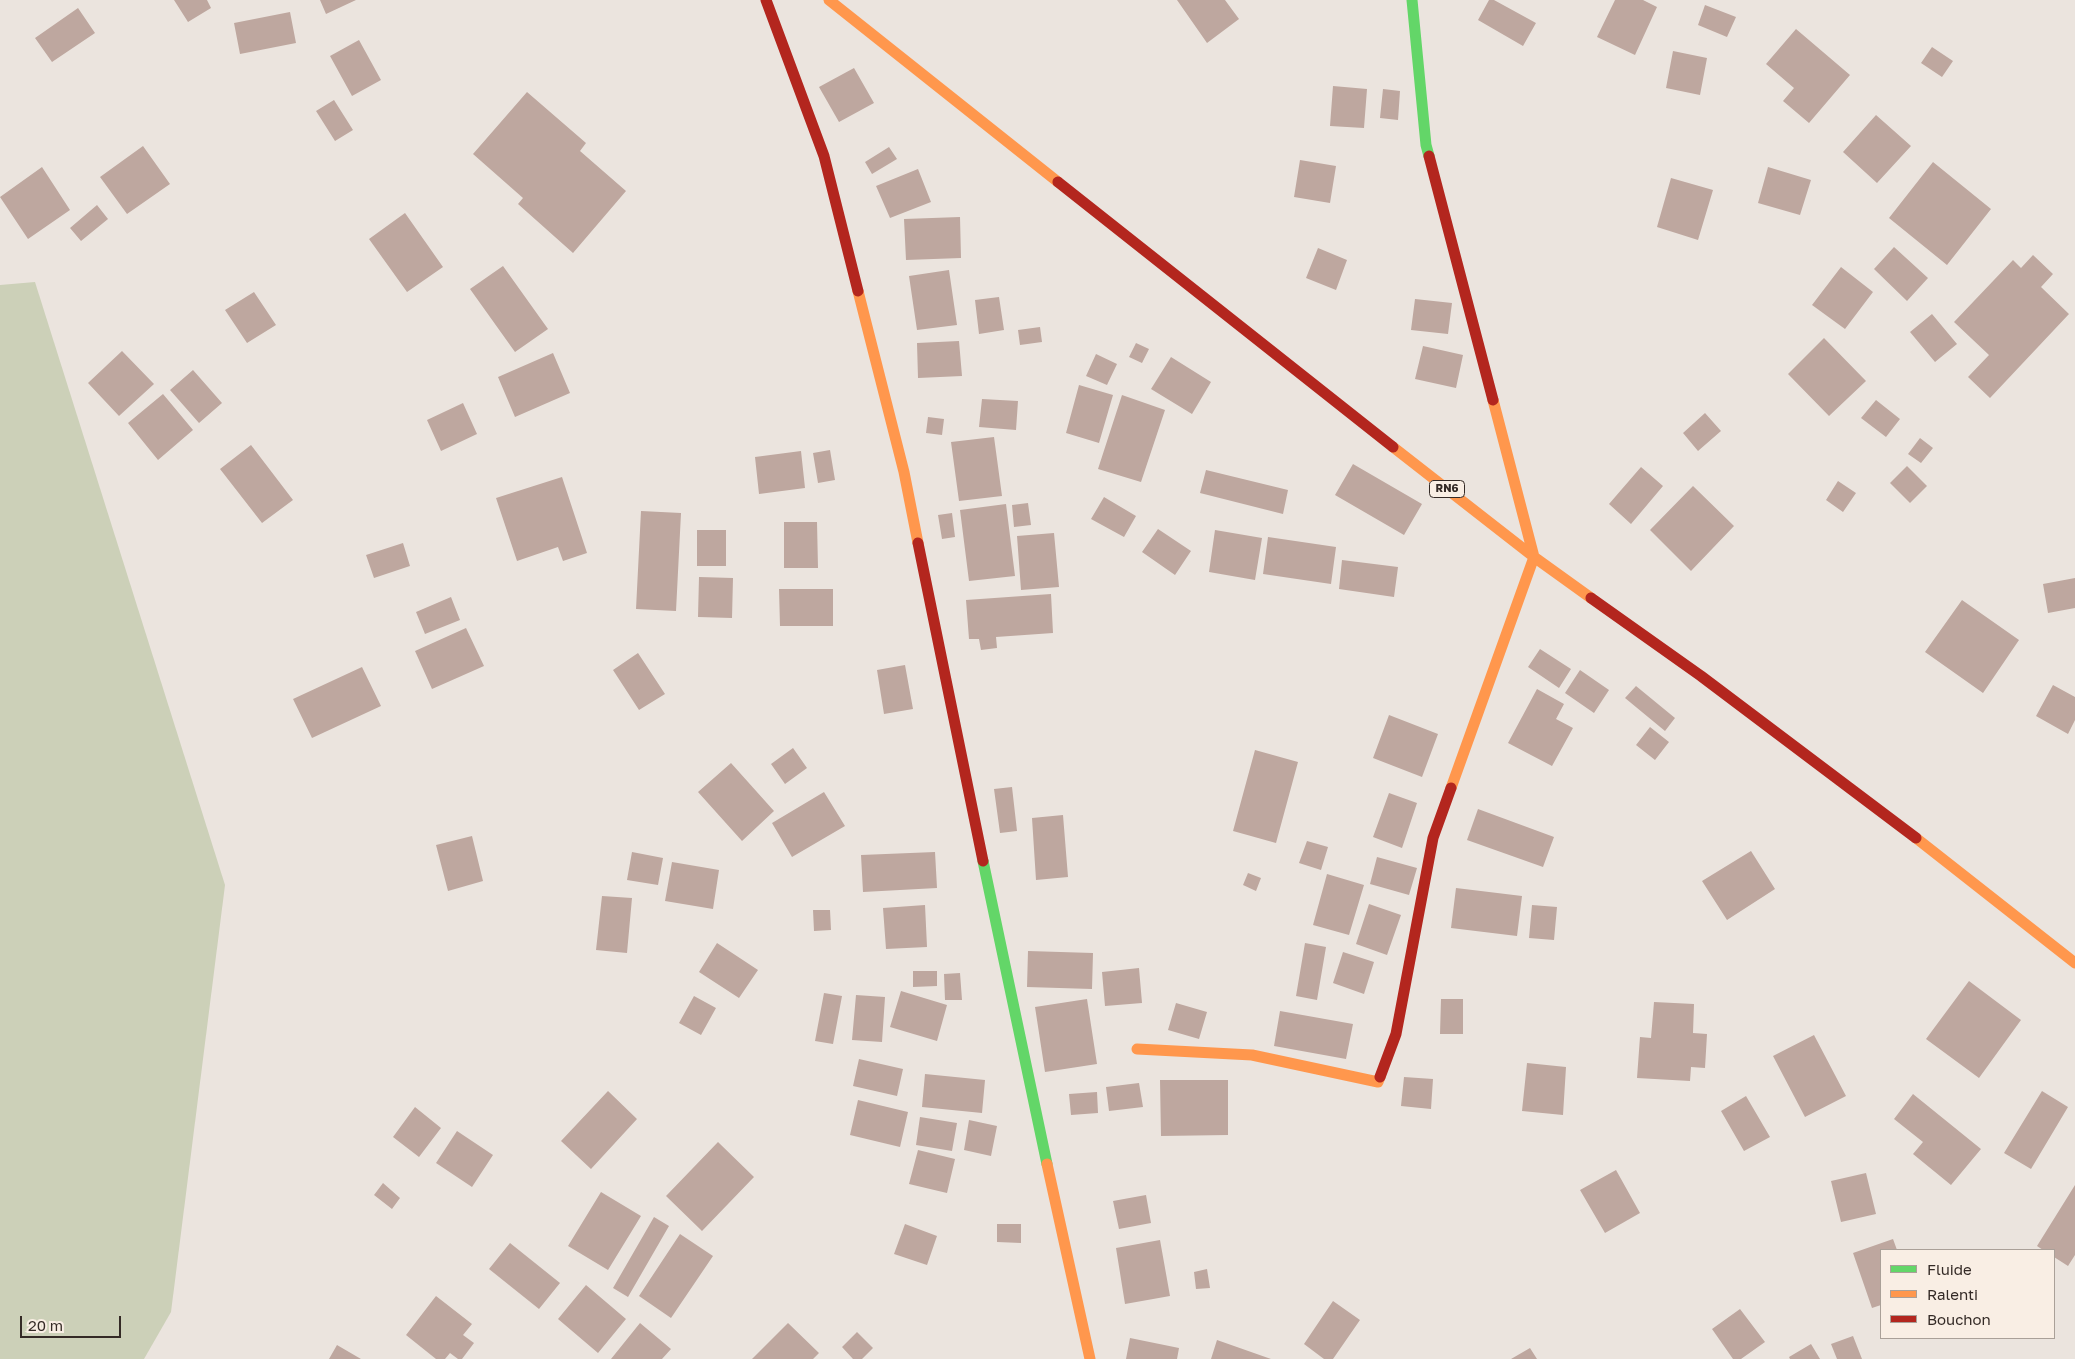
<!DOCTYPE html>
<style>
body{margin:0}
#map{position:relative;width:2075px;height:1359px;overflow:hidden;background:#ebe4de;font-family:"Golos Text",sans-serif}
canvas{display:block}
.legend{position:absolute;left:1880px;top:1249px;width:175px;height:90px;box-sizing:border-box;background:#f9eee4;border:1px solid #aaa098;margin:0;padding:6px 9px;list-style:none;font-size:15px;color:#342a26}
.legend li{display:flex;align-items:center;gap:10px;height:25px}
.legend b{width:25px;border:1px solid #aaa098}
.scale{position:absolute;left:20px;top:1316px;width:101px;height:22px;box-sizing:border-box;border:2px solid #342a26;border-top:0;padding-left:6px;font-size:15px;line-height:18px;white-space:nowrap;color:#342a26;-webkit-text-stroke:4px #f9eee4;paint-order:stroke}
</style>
<div id="map">
<canvas width="2075" height="1359"></canvas>
<ul class="legend">
<li><b style="height:6px;background:#63d668"></b>Fluide</li>
<li><b style="height:6px;background:#ff974d"></b>Ralenti</li>
<li><b style="height:6px;background:#b3261e"></b>Bouchon</li>
</ul>
<div class="scale">20 m</div>
</div>
<script>
const context = document.querySelector('canvas').getContext('2d');
context.lineJoin = 'round';
function fill(path, color) {
  context.fillStyle = color;
  context.fill(path, 'evenodd');
}
function trace(path, color, width, dash) {
  context.strokeStyle = color;
  context.lineWidth = width;
  context.lineCap = dash ? 'butt' : 'round';
  context.setLineDash(dash || []);
  context.stroke(path);
}
function drawText(font, color, halo, rows, align = 'center') {
  context.font = font + ' "Golos Text",sans-serif';
  context.lineWidth = 4.5;
  context.setLineDash([]);
  context.textBaseline = 'middle';
  context.strokeStyle = halo;
  context.fillStyle = color;
  for (const [text, x, y, turn = 0] of rows) {
    context.save();
    context.translate(x, y);
    context.rotate((+turn || 0) * Math.PI / 180);
    context.textAlign = isNaN(turn) ? turn : align;
    if (halo) context.strokeText(text, 0, 0);
    context.fillText(text, 0, 0);
    context.restore();
  }
}
const green = new Path2D(`
 M35,282L225,885L171,1312L144,1359H0V285Z`);
const building = new Path2D(`
 M174,0H207L211,8L188,22Z
 M320,0H356L326,14Z
 M1177,0H1225L1239,19L1207,43Z
 M1489,0H1494L1536,23L1523,46L1478,20Z
 M1615,0H1643L1657,7L1635,55L1597,37Z
 M1705,5L1736,17L1727,37L1698,25Z
 M78,8L95,33L52,62L35,38Z
 M290,12L296,43L240,54L234,23Z
 M1796,29L1850,75L1809,123L1783,101L1794,88L1766,64Z
 M359,40L381,80L352,96L330,56Z
 M1932,47L1953,61L1942,77L1921,63Z
 M1673,51L1707,58L1700,95L1666,88Z
 M854,68L874,103L839,122L819,87Z
 M1333,86L1367,89L1364,128L1330,126Z
 M1383,89L1400,91L1398,120L1380,118Z
 M527,92L586,143L580,151L626,191L573,253L518,204L523,198L473,154Z
 M334,100L353,130L335,141L316,111Z
 M1876,115L1911,146L1877,183L1843,152Z
 M143,146L170,184L127,214L100,177Z
 M889,147L897,159L872,174L865,162Z
 M1300,160L1336,166L1330,203L1294,197Z
 M1933,162L1991,209L1947,265L1889,218Z
 M42,167L70,210L28,239L0,197Z
 M1768,167L1811,180L1800,215L1758,203Z
 M918,169L931,202L890,218L876,186Z
 M1671,178L1713,190L1698,240L1657,227Z
 M97,205L108,219L81,241L70,228Z
 M405,213L443,267L407,292L369,239Z
 M960,217L961,258L906,260L904,219Z
 M1894,247L1928,278L1907,301L1874,269Z
 M1318,248L1347,260L1336,290L1306,278Z
 M2033,255L2053,274L2041,287L2069,314L1990,398L1968,377L1989,355L1954,322L2013,260L2021,268Z
 M503,266L548,329L515,352L470,289Z
 M1841,267L1873,292L1845,329L1812,305Z
 M949,270L957,325L917,330L909,276Z
 M254,292L276,325L247,343L225,310Z
 M999,297L1004,330L979,334L975,300Z
 M1415,299L1452,303L1448,334L1411,330Z
 M1932,314L1957,344L1935,362L1910,332Z
 M1040,327L1042,342L1020,345L1018,330Z
 M1824,338L1866,381L1829,416L1788,374Z
 M959,341L962,376L918,378L917,343Z
 M1136,343L1149,349L1142,363L1129,357Z
 M1423,346L1463,355L1456,388L1415,379Z
 M122,351L154,384L119,416L88,383Z
 M553,353L570,393L515,417L498,377Z
 M1096,354L1117,364L1107,385L1086,376Z
 M1171,357L1211,382L1192,414L1151,389Z
 M193,370L222,403L199,423L170,390Z
 M1079,385L1113,395L1099,443L1066,433Z
 M163,394L193,430L158,460L128,423Z
 M1122,395L1165,410L1141,482L1098,469Z
 M982,399L1018,401L1016,430L979,427Z
 M1876,400L1900,419L1886,437L1861,418Z
 M463,403L477,434L441,451L427,420Z
 M1705,413L1721,431L1698,451L1683,433Z
 M928,417L944,419L942,435L926,433Z
 M994,437L1002,496L959,501L951,442Z
 M1920,438L1933,448L1921,463L1908,454Z
 M251,445L293,500L262,523L220,469Z
 M830,450L835,480L818,483L813,453Z
 M801,451L805,488L759,494L755,457Z
 M1353,464L1422,504L1404,535L1335,495Z
 M1907,466L1927,486L1910,503L1890,483Z
 M1641,467L1663,486L1631,524L1609,504Z
 M1206,470L1288,490L1283,514L1200,493Z
 M562,477L587,553L563,561L558,547L517,561L496,498Z
 M1838,481L1856,493L1843,512L1826,500Z
 M1693,486L1734,526L1691,571L1650,530Z
 M1104,497L1136,516L1124,537L1091,519Z
 M1028,503L1031,525L1014,527L1012,505Z
 M1006,504L1015,576L969,581L960,510Z
 M641,511L681,513L676,611L636,609Z
 M952,513L955,537L942,539L938,515Z
 M784,522H817L818,568H784Z
 M1158,529L1191,551L1175,575L1142,552Z
 M697,530H726V566H697Z
 M1215,530L1262,538L1255,580L1209,572Z
 M1054,533L1059,587L1021,590L1017,536Z
 M1268,537L1336,547L1331,584L1263,574Z
 M403,543L410,566L374,578L366,555Z
 M1342,560L1398,567L1394,597L1339,589Z
 M699,577L733,578L732,618L698,617Z
 M2075,578V608L2048,613L2043,584Z
 M779,589H833V626H780Z
 M1051,594L1053,633L996,637L997,648L981,650L979,639H969L966,600Z
 M451,597L460,620L425,634L416,612Z
 M1962,600L2019,640L1983,693L1925,652Z
 M466,628L484,666L432,689L415,651Z
 M1540,649L1571,669L1559,688L1528,667Z
 M638,653L665,694L639,710L613,670Z
 M905,665L913,709L884,714L877,670Z
 M362,667L381,706L312,738L293,699Z
 M1580,670L1609,690L1594,713L1565,693Z
 M2053,685L2075,697V720L2068,734L2036,716Z
 M1636,686L1675,718L1665,731L1625,698Z
 M1537,689L1564,704L1556,719L1573,728L1552,766L1508,743Z
 M1389,715L1438,734L1422,777L1373,758Z
 M1650,727L1669,742L1655,760L1636,745Z
 M793,748L807,768L785,784L771,764Z
 M1255,750L1298,762L1276,843L1233,831Z
 M731,763L774,811L742,841L698,792Z
 M1012,787L1017,831L1000,833L994,789Z
 M824,792L845,826L792,857L772,823Z
 M1389,793L1417,803L1402,848L1373,837Z
 M1478,809L1554,837L1543,867L1467,840Z
 M1063,815L1068,877L1036,880L1032,818Z
 M472,836L483,881L448,891L436,845Z
 M1307,841L1328,847L1321,870L1299,863Z
 M1751,851L1775,889L1727,920L1702,881Z
 M632,852L663,858L658,885L627,880Z
 M935,852L937,888L863,892L861,855Z
 M1377,857L1417,868L1409,895L1370,884Z
 M672,862L719,870L713,909L665,901Z
 M1248,873L1261,878L1256,891L1243,885Z
 M1327,874L1364,885L1349,935L1313,925Z
 M1456,888L1522,896L1517,936L1451,928Z
 M602,896L632,898L627,953L596,950Z
 M1369,904L1401,915L1387,955L1356,944Z
 M925,905L927,947L886,949L883,908Z
 M1532,905L1557,907L1554,940L1529,938Z
 M813,910H830L831,930L814,931Z
 M717,943L758,970L739,998L699,972Z
 M1305,943L1326,947L1317,1000L1296,996Z
 M1028,951L1093,953L1092,989L1027,987Z
 M1343,952L1374,962L1364,994L1333,983Z
 M1139,968L1142,1003L1105,1006L1102,972Z
 M913,971H937V986L913,987Z
 M960,973L962,1000H945L944,974Z
 M1969,981L2021,1020L1979,1078L1926,1039Z
 M901,991L947,1005L937,1041L890,1027Z
 M824,993L842,996L833,1044L815,1041Z
 M856,995L885,997L882,1042L852,1040Z
 M694,996L716,1008L701,1035L679,1023Z
 M1087,999L1097,1064L1045,1072L1035,1007Z
 M1441,999H1463V1034H1440Z
 M1654,1002L1694,1004L1693,1033L1707,1034L1705,1068L1691,1067L1690,1081L1637,1078L1640,1037L1651,1038Z
 M1176,1003L1207,1012L1199,1039L1168,1030Z
 M1280,1011L1353,1024L1346,1059L1274,1046Z
 M1814,1035L1846,1096L1805,1117L1773,1056Z
 M859,1059L903,1069L897,1096L853,1086Z
 M1527,1063L1566,1067L1563,1115L1522,1111Z
 M925,1074L985,1080L982,1113L922,1107Z
 M1404,1077L1433,1079L1431,1109L1401,1106Z
 M1160,1080H1228V1135L1161,1136Z
 M1139,1083L1143,1107L1109,1111L1106,1087Z
 M608,1091L637,1119L591,1169L561,1141Z
 M2042,1091L2068,1107L2031,1169L2004,1153Z
 M1097,1092L1098,1113L1071,1115L1069,1094Z
 M1913,1094L1981,1149L1951,1185L1913,1154L1923,1142L1894,1119Z
 M1746,1096L1770,1137L1744,1151L1721,1111Z
 M858,1100L908,1112L900,1147L850,1135Z
 M415,1107L441,1128L419,1157L393,1137Z
 M920,1117L957,1123L952,1151L916,1145Z
 M969,1120L997,1126L991,1156L964,1150Z
 M457,1131L493,1155L472,1187L436,1163Z
 M718,1142L754,1177L702,1231L666,1196Z
 M918,1150L955,1159L947,1193L909,1184Z
 M1616,1170L1640,1213L1605,1233L1580,1190Z
 M1866,1173L1876,1214L1841,1222L1831,1181Z
 M383,1183L400,1198L392,1209L374,1195Z
 M2075,1185V1255L2068,1266L2054,1257V1250H2043L2037,1246Z
 M601,1192L641,1216L608,1270L568,1246Z
 M1146,1195L1151,1223L1119,1229L1113,1201Z
 M654,1217L669,1226L628,1297L613,1288Z
 M905,1224L937,1236L927,1265L894,1254Z
 M997,1224H1021V1243L997,1242Z
 M680,1234L713,1256L671,1318L639,1296Z
 M1893,1239L1897,1250H1881V1305L1872,1308L1853,1253Z
 M1160,1240L1170,1296L1125,1304L1116,1248Z
 M510,1243L560,1283L539,1309L489,1269Z
 M1207,1269L1210,1288L1196,1289L1194,1272Z
 M586,1285L626,1319L598,1353L558,1319Z
 M436,1296L472,1324L463,1335L474,1343L462,1359H458L450,1353L445,1359H436L406,1335Z
 M1333,1301L1360,1320L1333,1359H1324L1304,1344Z
 M1740,1309L1765,1342L1741,1359H1733L1712,1329Z
 M640,1323L671,1349L662,1359H611Z
 M788,1323L819,1353L813,1359H752Z
 M857,1332L873,1348L862,1359H853L842,1347Z
 M1853,1336L1862,1359H1837L1831,1344Z
 M1130,1338L1179,1348L1177,1359H1126Z
 M1217,1340L1271,1359H1211Z
 M1811,1344L1820,1359H1790L1789,1357Z
 M337,1345L361,1359H329Z
 M1530,1348L1537,1359H1511Z`);
const fast = new Path2D(`
 M1412,0L1426,145L1429,156
 M983,861L1047,1164`);
const slow = new Path2D(`
 M829,0L1058,182
 M858,291L904,472L918,543
 M1393,447L1534,557L1591,598
 M1451,788L1534,557L1493,400
 M1916,838L2075,963
 M1137,1049L1252,1055L1378,1082L1380,1077
 M1047,1164L1090,1359`);
const jam = new Path2D(`
 M766,0L824,156L858,291
 M1429,156L1493,400
 M1058,182L1393,447
 M918,543L983,861
 M1591,598L1701,676L1916,838
 M1380,1077L1396,1034L1433,838L1451,788`);
const shields = [
 [1447,489,35]
];
const shieldNames = [
 ["RN6",1447,489]
];
fill(green, '#ccd0b8');
fill(building, '#bea79f');
trace(fast, '#63d668', 11);
trace(slow, '#ff974d', 11);
trace(jam, '#b3261e', 11);
for (const [x, y, w] of shields) {
  const box = new Path2D();
  box.roundRect(x - w / 2, y - 8.5, w, 17, 4);
  context.fillStyle = '#f9eee4';
  context.fill(box);
  trace(box, '#342a26', 1);
}
drawText('bold 11px', '#342a26', null, shieldNames);
</script>
